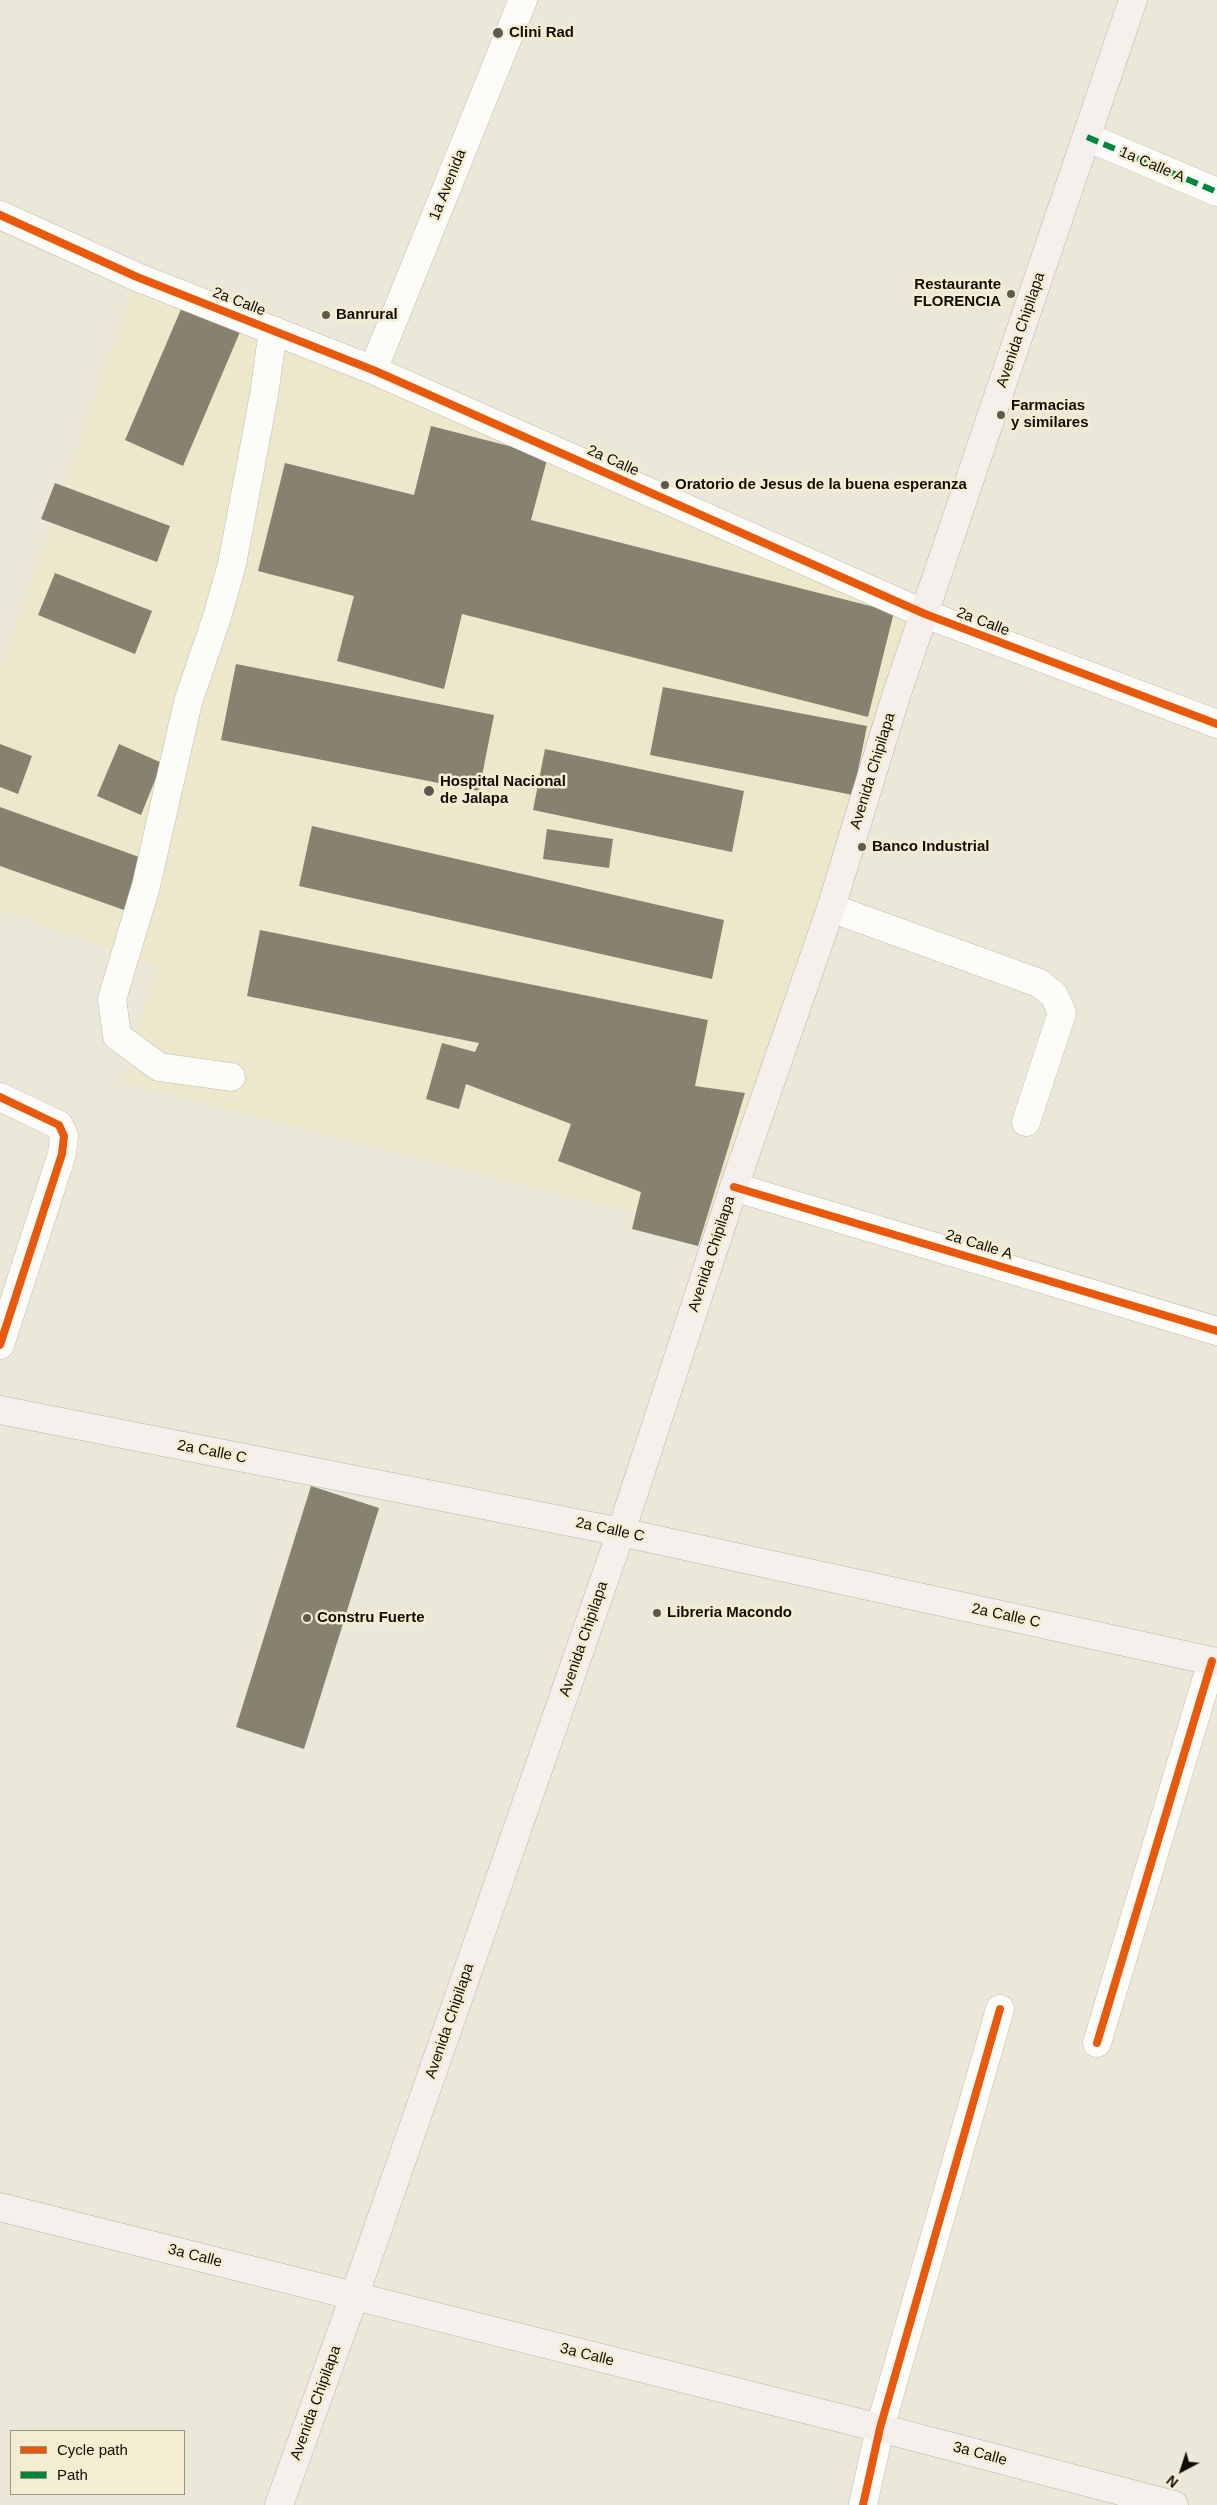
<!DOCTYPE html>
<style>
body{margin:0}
#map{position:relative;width:1217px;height:2505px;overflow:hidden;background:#ece8d9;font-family:Arial,sans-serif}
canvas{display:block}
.legend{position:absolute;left:10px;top:2430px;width:175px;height:65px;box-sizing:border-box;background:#f4edd1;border:1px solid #98937f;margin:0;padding:6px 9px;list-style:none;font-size:15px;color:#0f0d05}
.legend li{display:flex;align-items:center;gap:10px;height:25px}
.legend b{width:25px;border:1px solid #98937f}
.north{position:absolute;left:1157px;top:2445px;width:50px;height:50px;-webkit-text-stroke:4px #f4edd1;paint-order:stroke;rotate:220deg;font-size:14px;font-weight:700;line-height:20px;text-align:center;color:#0f0d05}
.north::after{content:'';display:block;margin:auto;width:18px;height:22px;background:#0f0d05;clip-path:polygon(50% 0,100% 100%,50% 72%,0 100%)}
</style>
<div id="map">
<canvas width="1217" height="2505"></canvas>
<ul class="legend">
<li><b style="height:6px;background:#e8590c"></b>Cycle path</li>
<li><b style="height:6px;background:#00873e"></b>Path</li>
</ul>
<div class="north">N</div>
</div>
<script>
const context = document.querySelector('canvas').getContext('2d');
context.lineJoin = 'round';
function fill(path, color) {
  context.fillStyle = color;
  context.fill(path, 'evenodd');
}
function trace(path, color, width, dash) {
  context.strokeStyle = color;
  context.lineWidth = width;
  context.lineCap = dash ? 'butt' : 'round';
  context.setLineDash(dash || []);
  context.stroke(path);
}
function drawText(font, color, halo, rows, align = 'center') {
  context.font = font + ' Arial,sans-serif';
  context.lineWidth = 5;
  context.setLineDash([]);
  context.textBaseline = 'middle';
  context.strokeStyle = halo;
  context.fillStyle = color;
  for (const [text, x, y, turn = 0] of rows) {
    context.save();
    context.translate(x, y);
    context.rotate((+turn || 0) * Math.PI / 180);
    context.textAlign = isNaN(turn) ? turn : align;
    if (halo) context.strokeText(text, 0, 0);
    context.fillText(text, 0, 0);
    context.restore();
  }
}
const built = new Path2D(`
 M137,277L915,609L718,1234L123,1083L157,966L0,910V672Z`);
const building = new Path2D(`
 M182,307L240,332L183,466L125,440Z
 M431,426L548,456L531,520L894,612L868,717L462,614L444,689L337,661L354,596L258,571L285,463L414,495Z
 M55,483L170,526L157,562L41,519Z
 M55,573L152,611L135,654L38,615Z
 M236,664L494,715L479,791L221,740Z
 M663,687L867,726L853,795L650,755Z
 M0,744L32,756L18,794L0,787Z
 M119,744L162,763L141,815L97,796Z
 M545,749L744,791L732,852L533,810Z
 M0,807L142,858L124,910L0,866Z
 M312,826L724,920L712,979L299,886Z
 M547,829L613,839L609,868L543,859Z
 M260,930L708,1020L695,1086L745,1093L698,1246L632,1229L641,1192L558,1161L571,1124L466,1084L459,1109L426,1099L442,1043L475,1052L479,1043L247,996Z
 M311,1486L379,1508L304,1749L236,1727Z`);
const minor = new Path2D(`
 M1087,137L1217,192
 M0,215L137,277L373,370L925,614L1217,724
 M373,370L523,0
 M831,908L1039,983L1054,995L1062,1013L1026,1122
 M231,1077L159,1067L117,1036L112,999L146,886L188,702L217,617L232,564L264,395L273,330
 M0,1097L59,1125L64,1136L62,1154L0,1345
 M734,1187L1217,1331
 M1097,2043L1212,1661
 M863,2505L880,2428L1000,2009`);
const major = new Path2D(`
 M0,1410L621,1532L1217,1662
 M0,2207L880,2428L1174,2505
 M279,2505L354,2297L621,1532L734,1187L831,908L896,696L1133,0`);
const quiet = new Path2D(`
 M1087,137L1217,192`);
const cycleway = new Path2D(`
 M0,215L137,277L373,370L925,614L1217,724
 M0,1097L59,1125L64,1136L62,1154L0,1345
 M734,1187L1217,1331
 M1097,2043L1212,1661
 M863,2505L880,2428L1000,2009`);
const markers = [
 [498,33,6,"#5c5a4f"],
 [1011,294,5,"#5c5a4f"],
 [326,315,5,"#5c5a4f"],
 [1001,415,5,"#5c5a4f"],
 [665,485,5,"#5c5a4f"],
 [429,791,6,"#5c5a4f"],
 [862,847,5,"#5c5a4f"],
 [657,1613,5,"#5c5a4f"],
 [307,1618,5,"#5c5a4f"]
];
const poiNames = [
 ["Clini Rad",509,33],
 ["Restaurante",1001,285,"right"],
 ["FLORENCIA",1001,302,"right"],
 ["Banrural",336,315],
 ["Farmacias",1011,406],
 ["y similares",1011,423],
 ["Oratorio de Jesus de la buena esperanza",675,485],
 ["Hospital Nacional",440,782],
 ["de Jalapa",440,799],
 ["Banco Industrial",872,847],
 ["Libreria Macondo",667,1613],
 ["Constru Fuerte",317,1618]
];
const streetNames = [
 ["1a Calle A",1152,165,23],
 ["1a Avenida",448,185,-68],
 ["2a Calle",239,302,21],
 ["Avenida Chipilapa",1021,330,-71],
 ["2a Calle",613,461,24],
 ["2a Calle",983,622,21],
 ["Avenida Chipilapa",873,771,-73],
 ["2a Calle A",979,1245,17],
 ["Avenida Chipilapa",712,1254,-72],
 ["2a Calle C",212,1452,11],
 ["2a Calle C",610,1530,12],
 ["2a Calle C",1006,1616,12],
 ["Avenida Chipilapa",584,1639,-71],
 ["Avenida Chipilapa",450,2021,-71],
 ["3a Calle",195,2256,14],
 ["3a Calle",587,2355,14],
 ["Avenida Chipilapa",316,2403,-70],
 ["3a Calle",980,2454,15]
];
fill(built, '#ede7cc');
fill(building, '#86826f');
trace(minor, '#c1beb2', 29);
trace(major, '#bdb2a8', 29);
trace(minor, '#fcfcf9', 28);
trace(major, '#f6f0ed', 28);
trace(quiet, '#00873e', 6, [12, 6]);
trace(cycleway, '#e8590c', 8);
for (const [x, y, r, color] of markers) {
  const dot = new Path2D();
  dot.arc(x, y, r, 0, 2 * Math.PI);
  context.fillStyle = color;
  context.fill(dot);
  trace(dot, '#f4edd1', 2);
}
drawText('bold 15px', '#0f0d05', '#f4edd1', poiNames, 'left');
drawText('15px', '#0f0d05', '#f4edd1', streetNames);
</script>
